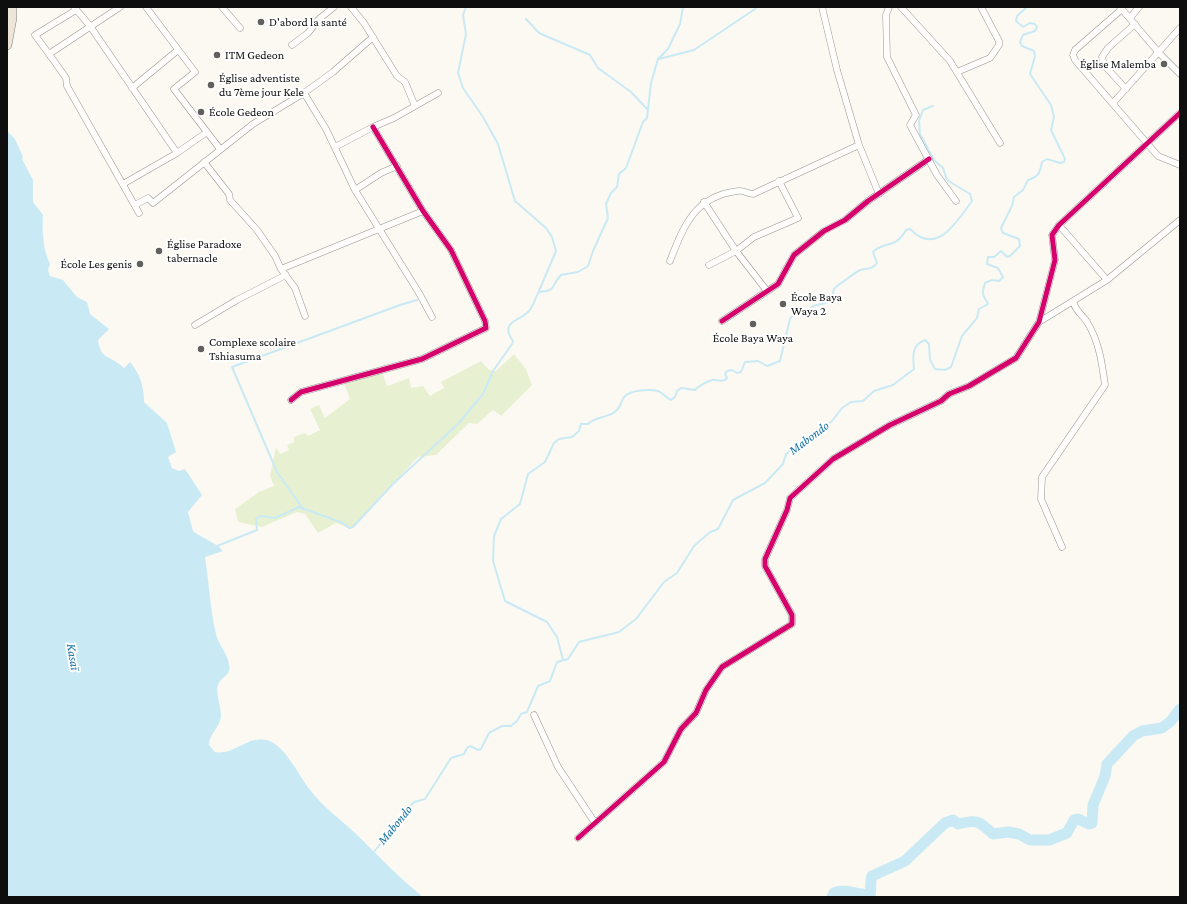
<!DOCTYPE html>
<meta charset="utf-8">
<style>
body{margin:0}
#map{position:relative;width:1187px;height:904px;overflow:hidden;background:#fcf9f2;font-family:"Crimson Pro",serif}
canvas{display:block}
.frame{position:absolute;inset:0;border:8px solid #0e0e0e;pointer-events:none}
</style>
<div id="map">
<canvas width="1187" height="904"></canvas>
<div class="frame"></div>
</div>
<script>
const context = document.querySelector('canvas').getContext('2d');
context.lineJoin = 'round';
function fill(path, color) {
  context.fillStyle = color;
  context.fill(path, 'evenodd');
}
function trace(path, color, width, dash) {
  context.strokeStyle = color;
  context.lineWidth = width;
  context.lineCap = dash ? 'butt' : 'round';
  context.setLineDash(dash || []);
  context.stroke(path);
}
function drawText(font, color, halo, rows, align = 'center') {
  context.font = font + ' "Crimson Pro",serif';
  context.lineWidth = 4;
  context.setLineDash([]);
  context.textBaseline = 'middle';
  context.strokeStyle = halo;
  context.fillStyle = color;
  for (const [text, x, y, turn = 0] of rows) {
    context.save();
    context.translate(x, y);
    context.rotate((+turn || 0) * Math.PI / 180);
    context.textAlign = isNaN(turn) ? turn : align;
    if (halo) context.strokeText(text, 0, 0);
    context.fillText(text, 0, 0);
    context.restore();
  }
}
const green = new Path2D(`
 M514,354L526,369L532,385L501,416L493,410L477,424L469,423L436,455L418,457L351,529L336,523L318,533L305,514L297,512L262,527L238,522L235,509L259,492L274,486L270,476L276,447L280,454L289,450L287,445L294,442V437L305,433L308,436L320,430L310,409L319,405L325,418L350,399L344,383L382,372L387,386L409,378L411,388L423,386L430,396L444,388L441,382L481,361L489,370L496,371Z`);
const water = new Path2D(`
 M7,131L15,139L23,157L22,159L33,180V202L43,215C42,232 43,249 50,264L48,270L50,276L63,280L77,297L87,302L90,314L109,329L98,340C101,361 111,355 124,368L130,362C140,374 144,386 144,402L167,423L176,452L168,457L172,468L179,471L185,469L202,495L188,512L193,531C203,539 214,541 223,551L205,557C209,582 210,609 216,634C218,645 232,658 229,671C227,677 220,678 218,685C215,691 221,706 221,715C221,727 209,733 209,745L215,752C233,756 248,735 267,740C285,745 299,776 310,790C322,806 340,819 354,832C377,854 398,877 423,897H7Z`);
const stream = new Path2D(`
 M466,7L463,15L466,34L458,73L463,88L483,117L498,144L515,201L546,228L552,237L556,251L539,291
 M526,19L539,33L590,55L598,68L631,92L648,110
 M659,59L694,50L758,7
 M303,509L277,472L232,367L400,305L417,300
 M217,546L257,530L256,519L260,516L275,518L299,507L343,523L349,528L353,527L393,484L458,424L483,394L493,371L512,344L513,341C499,321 519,322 529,311C534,306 535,297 539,292C558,290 550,286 561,275L578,272L588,266L593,251L608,218L606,204L611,193L617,187L619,174L626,168L643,122L647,118L651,83L658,59L668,49L680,24L683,7
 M563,660L557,637L547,622L505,601L493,561L494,536L501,519L520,504L528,474L545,462L554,443L559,439L572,437L579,431L581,424H588C594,417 606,418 613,413C623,407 619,402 625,396C631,390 650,389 658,391C663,393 666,398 671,400L675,397L677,391L681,388L695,390C700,385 706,382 712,380C716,379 720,382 725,380L727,378L725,374L727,371L732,370L737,373L741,372L745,362L758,361L767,366L780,361L790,319L794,314L806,312L813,306L825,303L832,298C833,295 833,291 834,289C835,287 858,271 860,270C867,268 872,270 877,263L873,252C885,240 895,250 906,230L910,229C937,257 957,221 972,201L970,194L947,180L943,168L934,160L920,134L919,121L923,110L933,106
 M373,853L393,828L398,818L414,802L425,799L451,758L464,754L467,748L470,746L478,750L481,749L489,733L502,726H511L517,721L521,714L527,712L538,686L550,681L557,662L568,659L579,642L619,632L636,619L664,582L677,573L694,546L710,532L718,529L733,500L765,483L783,464L786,454L806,437L816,434L832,421L842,408L851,402L863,401L874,391L893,385L914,369C913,357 911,345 925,340L929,344L930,360L935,369L945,370L951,367L962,336L977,318L979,309L988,304C983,294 981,296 985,283L992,280L999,281L1003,277L998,268L987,264L988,257H994L1001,251L1007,257L1010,256L1020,246L1019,239L1003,233L1001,228L1012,206L1014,197L1023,190L1028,180C1039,177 1040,172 1042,162L1047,159L1060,163L1064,162L1065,159L1051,130L1054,117L1051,105L1030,74L1035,56L1034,51L1022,46L1020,42L1023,35L1035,31L1037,27L1035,24L1030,23L1023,27L1016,21L1017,16L1027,7`);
const river = new Path2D(`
 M832,897L834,893C844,888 858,895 870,895C872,888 869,884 872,876L905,861L945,823L953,820L958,824C977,819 979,821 993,834L1008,832L1019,834L1030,840H1049L1067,833L1074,820L1078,819L1089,824L1092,823L1093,805L1105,776L1107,764L1133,736L1142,731L1162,728L1171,721L1180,709`);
const street = new Path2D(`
 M74,7L90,26L177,153
 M146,7L195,72L174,89L220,149
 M222,7L240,28
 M351,7L364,23L397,76L405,82L415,106
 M822,7L837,70L859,145L879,194
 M889,7L886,15L887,57L916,115L910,125L937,175L956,201
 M901,7L950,61L1000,143
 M1120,7L1159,53L1180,74
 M1122,9L1075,50L1073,55L1075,60L1158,156L1180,165
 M76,10L35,35L49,54L120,7
 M1130,18L1139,7
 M292,45L308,33L319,19L334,7
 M49,54L66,78L67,86L139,213
 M957,72L990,58L999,45V41L981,7
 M132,88L178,50
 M1126,89L1104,65L1102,57L1108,48L1135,24
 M304,93L326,129L355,190L419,293L432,317
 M1113,103L1180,28
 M335,147L373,127L394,118L438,93
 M204,162L229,194L230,200L257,230L275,256L281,269L295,288L305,316
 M123,184L177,153L207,132
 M355,190L381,173L397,166
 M704,202L736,251L767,291
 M135,205L148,198L153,203L253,124L304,93L333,72L373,37
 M1059,225L1107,280
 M670,261C684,225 695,196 738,191C744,190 748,194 753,194L859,145
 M709,265L736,251L754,237L798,218L779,181
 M281,269L423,211
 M722,321L778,284L794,255L824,231L845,220L868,201L929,159
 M1039,322L1107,280L1180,220
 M195,325L237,300L286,275
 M291,400L301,392L422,359L486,328L485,321L451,250L423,211L373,127
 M1062,547L1041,499L1042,477L1105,385C1102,363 1099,341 1087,322C1081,313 1077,313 1073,302
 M534,715L558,767L595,823
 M578,838L664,762L681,729L696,713L706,690L722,667L792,624V615L765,566V559L787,510L790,498L833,459L890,425L941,401L949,394L969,386L1016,358L1039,322L1055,260L1052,235L1059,225L1180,113`);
const primary = new Path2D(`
 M7,45L12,18V7`);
const cycleway = new Path2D(`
 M722,321L778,284L794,255L824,231L845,220L868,201L929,159
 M291,400L301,392L422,359L486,328L485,321L451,250L423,211L373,127
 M578,838L664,762L681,729L696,713L706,690L722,667L792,624V615L765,566V559L787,510L790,498L833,459L890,425L941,401L949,394L969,386L1016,358L1039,322L1055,260L1052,235L1059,225L1180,113`);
const markers = [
 [261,22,4,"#61605e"],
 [217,55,4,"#61605e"],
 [1164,64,4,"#61605e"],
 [211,85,4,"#61605e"],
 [201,112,4,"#61605e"],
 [159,251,4,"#61605e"],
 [140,264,4,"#61605e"],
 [783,304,4,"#61605e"],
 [753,324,4,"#61605e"],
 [201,349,4,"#61605e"]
];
const poiNames = [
 ["D'abord la santé",269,22],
 ["ITM Gedeon",225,55],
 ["Église Malemba",1156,64,"right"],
 ["Église adventiste",219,78],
 ["du 7ème jour Kele",219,92],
 ["École Gedeon",209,112],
 ["Église Paradoxe",167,244],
 ["tabernacle",167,258],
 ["École Les genis",132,264,"right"],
 ["École Baya",791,297],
 ["Waya 2",791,311],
 ["École Baya Waya",753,338,"center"],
 ["Complexe scolaire",209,342],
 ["Tshiasuma",209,356]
];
const waterNames = [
 ["Mabondo",809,438,-37],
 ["Kasaï",73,657,81],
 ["Mabondo",395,825,-51]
];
fill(green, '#e7f1d2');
fill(water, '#c9eaf5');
trace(stream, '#c9eaf5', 2);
trace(river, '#c9eaf5', 11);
trace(street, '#959491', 7);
trace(primary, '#82817e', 10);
trace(street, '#fffefd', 6);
trace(primary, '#ede5d8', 9);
trace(cycleway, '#d6006c', 5);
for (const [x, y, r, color] of markers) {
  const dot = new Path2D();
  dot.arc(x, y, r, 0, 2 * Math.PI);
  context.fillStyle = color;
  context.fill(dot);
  trace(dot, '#fff', 1.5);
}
drawText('12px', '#0e0e0e', '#fff', poiNames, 'left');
drawText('italic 13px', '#1671a1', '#fff', waterNames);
</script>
